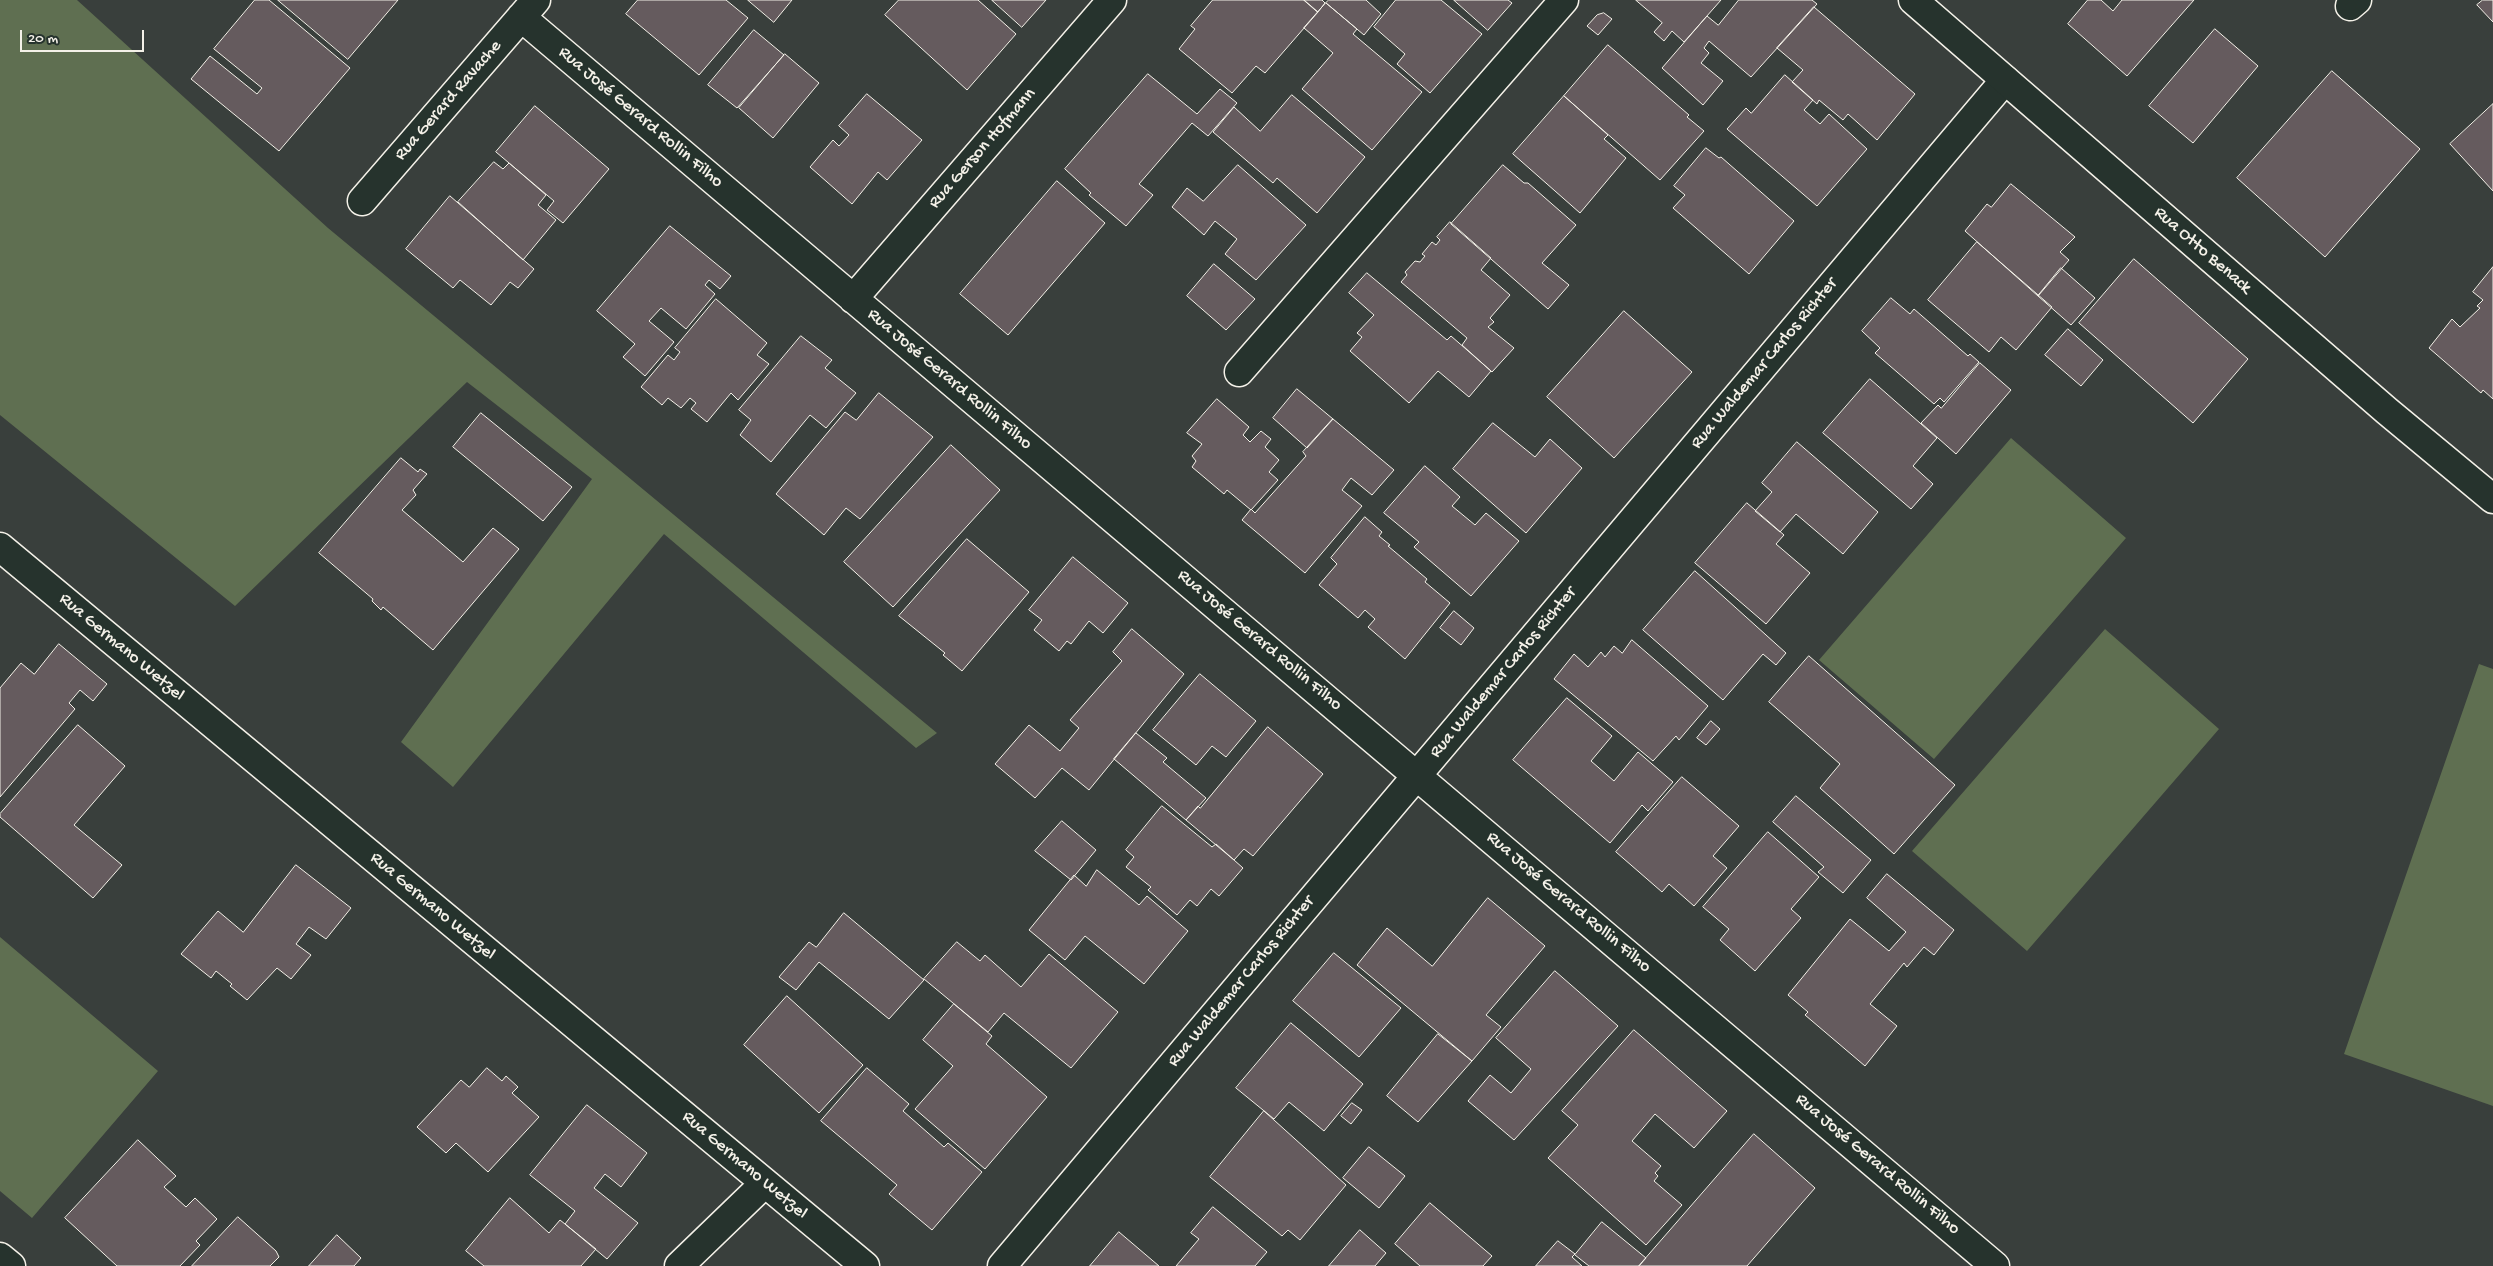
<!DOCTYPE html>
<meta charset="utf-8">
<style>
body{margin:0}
#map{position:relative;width:2493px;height:1266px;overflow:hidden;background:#393f3c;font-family:"Gochi Hand",sans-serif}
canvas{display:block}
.scale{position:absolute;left:20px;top:30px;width:124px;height:22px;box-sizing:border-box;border:2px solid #f4f1e8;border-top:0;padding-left:6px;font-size:15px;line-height:18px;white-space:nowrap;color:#f4f1e8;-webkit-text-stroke:4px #26332d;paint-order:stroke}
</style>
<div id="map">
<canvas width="2493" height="1266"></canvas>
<div class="scale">20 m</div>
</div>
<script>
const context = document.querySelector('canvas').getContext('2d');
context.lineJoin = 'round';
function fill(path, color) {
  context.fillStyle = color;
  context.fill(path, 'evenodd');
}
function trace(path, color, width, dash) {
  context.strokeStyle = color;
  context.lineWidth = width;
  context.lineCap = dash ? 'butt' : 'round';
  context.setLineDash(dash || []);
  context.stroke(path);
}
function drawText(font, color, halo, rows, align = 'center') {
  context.font = font + ' "Gochi Hand",sans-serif';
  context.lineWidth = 4;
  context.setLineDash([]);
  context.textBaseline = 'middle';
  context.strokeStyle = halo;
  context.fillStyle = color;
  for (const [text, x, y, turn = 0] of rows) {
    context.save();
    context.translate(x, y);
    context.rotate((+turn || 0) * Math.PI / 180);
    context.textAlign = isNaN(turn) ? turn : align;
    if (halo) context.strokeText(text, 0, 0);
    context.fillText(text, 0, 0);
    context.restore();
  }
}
const green = new Path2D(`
 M0,0H77L328,228L937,733L916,748L664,534L453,787L401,742L592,479L467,382L235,606L0,415Z
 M2011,438L2126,538L1934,759L1819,660Z
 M2105,629L2219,729L2027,951L1912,851Z
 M2479,664L2493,669V1106L2344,1054Z
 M0,937L158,1071L32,1218L0,1191Z`);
const building = new Path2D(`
 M255,0H269L350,68L279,151L191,79L210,56L257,94L262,88L214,49Z
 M278,0H398L348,59Z
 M638,0H726L748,18L699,75L626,14Z
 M748,0H792L774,22Z
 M899,0H978L1016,34L967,90L885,15Z
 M992,0H1046L1022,27Z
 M1213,0H1304L1318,12L1265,73L1256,66L1232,93L1179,49L1195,29L1191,26Z
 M1304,0H1322L1325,3L1318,12Z
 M1329,0H1366L1381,14L1364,35L1326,3Z
 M1396,0H1441L1482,34L1430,93L1397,64L1405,54L1374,27Z
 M1454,0H1508L1512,3L1488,30Z
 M1636,0H1721L1684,42L1672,31L1664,41L1654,32L1662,23Z
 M1739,0H1812L1817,4L1751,77L1709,41L1704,48L1709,53L1701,63L1723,81L1703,105L1662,68L1707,16L1718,25Z
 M2088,0H2101L2113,11L2122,0H2194L2127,76L2068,24Z
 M2483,0H2493V22L2477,5Z
 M1326,3L1357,29L1353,34L1422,92L1372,150L1302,89L1333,53L1304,28Z
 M1814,7L1915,94L1877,140L1848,114L1843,120L1819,100L1817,104L1792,82L1803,70L1777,48Z
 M1604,13L1612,19L1598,35L1587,26L1597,15Z
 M2215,29L2258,66L2193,143L2149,106Z
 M754,30L784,55L737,108L708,85Z
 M1608,45L1689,115L1687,117L1704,131L1660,180L1564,96Z
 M785,54L819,83L773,138L739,108Z
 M2332,71L2420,149L2325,257L2237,178Z
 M1148,74L1197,114L1220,89L1237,103L1208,136L1192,123L1139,184L1153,195L1126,226L1089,195L1091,193L1065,169Z
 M1785,75L1813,100L1804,110L1820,124L1829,114L1867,149L1817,206L1727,129L1746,108L1751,113Z
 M867,94L922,140L887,180L878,172L852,204L810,167L833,140L839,146L849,135L839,126Z
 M1292,95L1365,157L1317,213L1277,178L1273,183L1213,132L1234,107L1260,131Z
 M1564,96L1608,135L1604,139L1626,158L1580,213L1513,154Z
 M2493,104V191L2450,144Z
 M535,106L609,169L563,223L547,210L554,201L496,152Z
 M1706,148L1719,158L1721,157L1794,221L1749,274L1673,208L1685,195L1674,186Z
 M494,162L503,169L509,163L546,195L538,205L556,220L523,260L458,202Z
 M1238,165L1306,225L1256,280L1225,254L1237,239L1215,221L1204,235L1172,207L1187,188L1203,201Z
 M1503,165L1524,183H1528L1576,225L1542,263L1569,285L1548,309L1451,224Z
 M1057,181L1105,223L1008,335L960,294Z
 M2011,184L2075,237L2060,252L2069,260L2038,296L1965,231L1987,204L1991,207Z
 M450,196L534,269L518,288L510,282L491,305L460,280L453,288L406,249Z
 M1450,222L1491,258L1481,270L1510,295L1490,318L1494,322L1488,327L1514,348L1492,372L1462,345L1467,338L1401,282L1407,275L1405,272L1415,261L1420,262L1425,256L1422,254L1432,242L1436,245L1440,240L1437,237Z
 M670,226L731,276L720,289L709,280L705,285L715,294L686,329L661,308L649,321L674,342L645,376L623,357L635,344L597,311Z
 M1977,242L2052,307L2016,350L2001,337L1989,352L1928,300Z
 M2134,259L2248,359L2193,423L2079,323Z
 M1214,264L1255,299L1226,330L1187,296Z
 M2493,267V399L2483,390L2481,393L2429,348L2452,319L2460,327L2480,308L2477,306L2483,300L2473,292Z
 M2061,268L2095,298L2071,325L2038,296Z
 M1367,273L1447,340L1451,336L1491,371L1469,397L1438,371L1409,403L1350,351L1362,337L1357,333L1374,315L1349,293Z
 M1891,298L1910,314L1914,309L1968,356L1970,354L1979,362L1944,402L1940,398L1934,404L1875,353L1880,348L1862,331Z
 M716,299L767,343L757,355L769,364L738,400L731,393L707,422L691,409L696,403L690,398L681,408L668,398L662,405L641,387L668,355L674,360L680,352L675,348Z
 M1624,311L1692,372L1614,458L1547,397Z
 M2068,329L2103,360L2081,386L2045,355Z
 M801,336L832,360L825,368L856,393L826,428L810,415L771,462L740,435L751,420L739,410Z
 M1980,363L2011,390L1956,454L1921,423L1938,405L1941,408Z
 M1870,379L1937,438L1913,466L1933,484L1911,509L1823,433Z
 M1297,389L1333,419L1307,448L1273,418Z
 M879,393L933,437L860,519L846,508L824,535L776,494L845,412L856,420Z
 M1217,399L1249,427L1243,435L1250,442L1261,431L1271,439L1265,447L1279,460L1269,472L1278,480L1251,510L1227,490L1224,494L1192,467L1196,461L1192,456L1202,444L1187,433Z
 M481,413L572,487L543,521L453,447Z
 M1333,419L1394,470L1372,495L1351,478L1342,490L1362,506L1305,573L1242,520L1251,509L1255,513L1306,456L1303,452Z
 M1493,423L1535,457L1550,439L1582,468L1526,533L1453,469Z
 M1797,442L1878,512L1843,554L1796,514L1780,532L1755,511L1772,492L1762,483Z
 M951,445L1000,490L893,607L844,562Z
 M401,458L418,472L420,469L427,474L413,490L416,495L402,510L463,562L493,528L519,549L433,650L383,607L381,610L372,601L373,599L319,553Z
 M1425,466L1460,497L1452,506L1475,525L1486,513L1519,541L1471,596L1414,547L1419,542L1384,513Z
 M1747,503L1784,535L1776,544L1810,573L1766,624L1695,563Z
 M1365,517L1382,532L1379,536L1390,545L1388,546L1427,579L1425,582L1450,603L1405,659L1368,627L1375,619L1365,610L1358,618L1319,585L1337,564L1331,558Z
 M967,539L1029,592L962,671L943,655L945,653L899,616Z
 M1073,557L1128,603L1103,633L1089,621L1071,644L1067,641L1059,651L1034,630L1042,620L1029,610Z
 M1695,571L1786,653L1776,665L1763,654L1723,700L1643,630Z
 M1454,611L1474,628L1461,645L1440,628Z
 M1132,629L1184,674L1089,790L1062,768L1035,798L995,764L1029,725L1060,751L1079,728L1070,720L1122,661L1113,652Z
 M1632,640L1708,706L1679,740L1676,736L1653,761L1554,679L1574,654L1588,667L1601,652L1605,657L1614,646L1622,653Z
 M59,644L107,684L93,701L80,690L69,703L75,709L0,797V688L21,663L34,674Z
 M1809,656L1955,785L1894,854L1820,788L1840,764L1769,702Z
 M1200,674L1256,721L1226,757L1212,746L1196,765L1153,730Z
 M1567,698L1612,736L1591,761L1614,781L1638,752L1673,782L1648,811L1642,805L1610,843L1513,760Z
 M1711,721L1720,729L1706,745L1697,738Z
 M78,725L125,766L74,825L122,865L93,898L0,817V814Z
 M1268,727L1323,774L1253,856L1244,849L1234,860L1186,820L1198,806L1200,808Z
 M1136,733L1167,758L1163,762L1206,798L1186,820L1114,759Z
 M1682,777L1739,826L1713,856L1727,868L1694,906L1669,884L1662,892L1616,852Z
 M1796,796L1871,860L1843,893L1818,872L1824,867L1773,822Z
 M1162,806L1212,847L1216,844L1243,868L1219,896L1211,889L1197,906L1190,900L1177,915L1148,890L1151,887L1126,867L1134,857L1126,850Z
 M1062,821L1096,850L1071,880L1035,851Z
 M1768,832L1819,877L1791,909L1801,918L1755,971L1720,940L1729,929L1703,907Z
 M296,865L351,908L326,939L309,927L296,944L311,955L291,979L277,968L247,1000L230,986L232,984L216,971L211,978L181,954L218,911L243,932Z
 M1097,870L1139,905L1147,896L1188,931L1144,984L1085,936L1065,960L1029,930L1074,875L1086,886Z
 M1887,874L1954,930L1934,955L1924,947L1907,967L1904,963L1870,1004L1897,1026L1865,1066L1805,1015L1808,1012L1788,995L1850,919L1889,951L1906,932L1867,898Z
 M1488,898L1545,946L1486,1015L1501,1027L1472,1061L1357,965L1387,928L1432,966Z
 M844,913L924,980L889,1019L819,962L796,990L779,977L809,942L816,947Z
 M957,942L980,961L985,955L1021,987L1049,954L1118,1012L1071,1068L1004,1013L988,1032L924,979Z
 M1334,953L1401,1008L1359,1057L1293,1001Z
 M1555,971L1618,1026L1514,1140L1468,1101L1490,1075L1511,1093L1531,1069L1496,1038Z
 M787,996L863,1065L819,1113L744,1045Z
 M954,1004L992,1036L986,1044L1047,1097L985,1169L915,1109L953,1066L923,1040Z
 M1291,1023L1363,1084L1324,1131L1289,1102L1274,1119L1236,1088Z
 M1634,1030L1727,1111L1694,1148L1655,1114L1632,1141L1661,1166L1655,1173L1658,1176L1654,1181L1682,1205L1646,1245L1548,1158L1578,1125L1562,1111Z
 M1438,1034L1472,1061L1418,1122L1387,1096Z
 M487,1068L502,1081L506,1076L518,1087L512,1093L539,1117L488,1172L456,1143L446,1153L417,1127L461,1080L469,1087Z
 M867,1068L909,1104L903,1111L944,1147L948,1143L982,1172L932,1230L889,1194L897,1185L821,1121Z
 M1352,1103L1362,1110L1351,1124L1341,1116Z
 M587,1105L647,1153L621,1187L605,1174L594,1188L638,1223L607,1259L565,1224L575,1211L530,1175Z
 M1264,1111L1346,1185L1300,1240L1288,1230L1282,1236L1210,1177Z
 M1754,1134L1815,1188L1747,1266H1639Z
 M138,1140L176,1176L164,1187L186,1207L195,1198L217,1219L196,1241L200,1245L180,1266H117L65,1218Z
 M1369,1147L1405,1176L1379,1208L1343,1178Z
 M510,1198L549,1233L560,1220L596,1249L581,1266H484L466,1251Z
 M1430,1203L1492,1256L1483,1266H1420L1395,1244Z
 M1213,1207L1267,1252L1255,1266H1176L1199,1239L1191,1233Z
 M238,1217L276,1251L279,1257L270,1266H192Z
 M1602,1222L1646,1258L1639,1266H1589L1575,1255Z
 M1360,1230L1386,1253L1375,1266H1329Z
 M1119,1232L1159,1266H1090Z
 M337,1235L361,1258L354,1266H309Z
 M1558,1241L1575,1254L1572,1257L1582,1266H1536Z`);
const minor = new Path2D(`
 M2350,6L2357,0
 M521,17L1995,1266
 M362,201L536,0
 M853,299L1112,0
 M1239,372L1564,0
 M0,547L865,1266
 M0,1257L11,1266
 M679,1266L765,1183
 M1002,1266L2005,80`);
const secondary = new Path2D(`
 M1913,0L2387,411L2493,499`);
const streetNames = [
 ["Rua Gerard Ravache",449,101,-49],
 ["Rua José Gerard Rollin Filho",640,118,40],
 ["Rua Gerson Hofmann",983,149,-49],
 ["Rua Otto Benack",2202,251,41],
 ["Rua Waldemar Carlos Richter",1765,364,-50],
 ["Rua José Gerard Rollin Filho",949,380,40],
 ["Rua José Gerard Rollin Filho",1259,641,40],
 ["Rua Germano Wetzel",121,648,40],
 ["Rua Waldemar Carlos Richter",1504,673,-50],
 ["Rua José Gerard Rollin Filho",1568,903,40],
 ["Rua Germano Wetzel",432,907,40],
 ["Rua Waldemar Carlos Richter",1242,982,-50],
 ["Rua José Gerard Rollin Filho",1877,1165,40],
 ["Rua Germano Wetzel",744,1166,40]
];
fill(green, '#5f6f51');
fill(building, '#655b5e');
trace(building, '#f4f1e8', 1);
trace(minor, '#f4f1e8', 31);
trace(secondary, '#f4f1e8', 31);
trace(minor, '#26332d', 28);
trace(secondary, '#26332d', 28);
drawText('18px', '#f4f1e8', '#26332d', streetNames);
</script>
